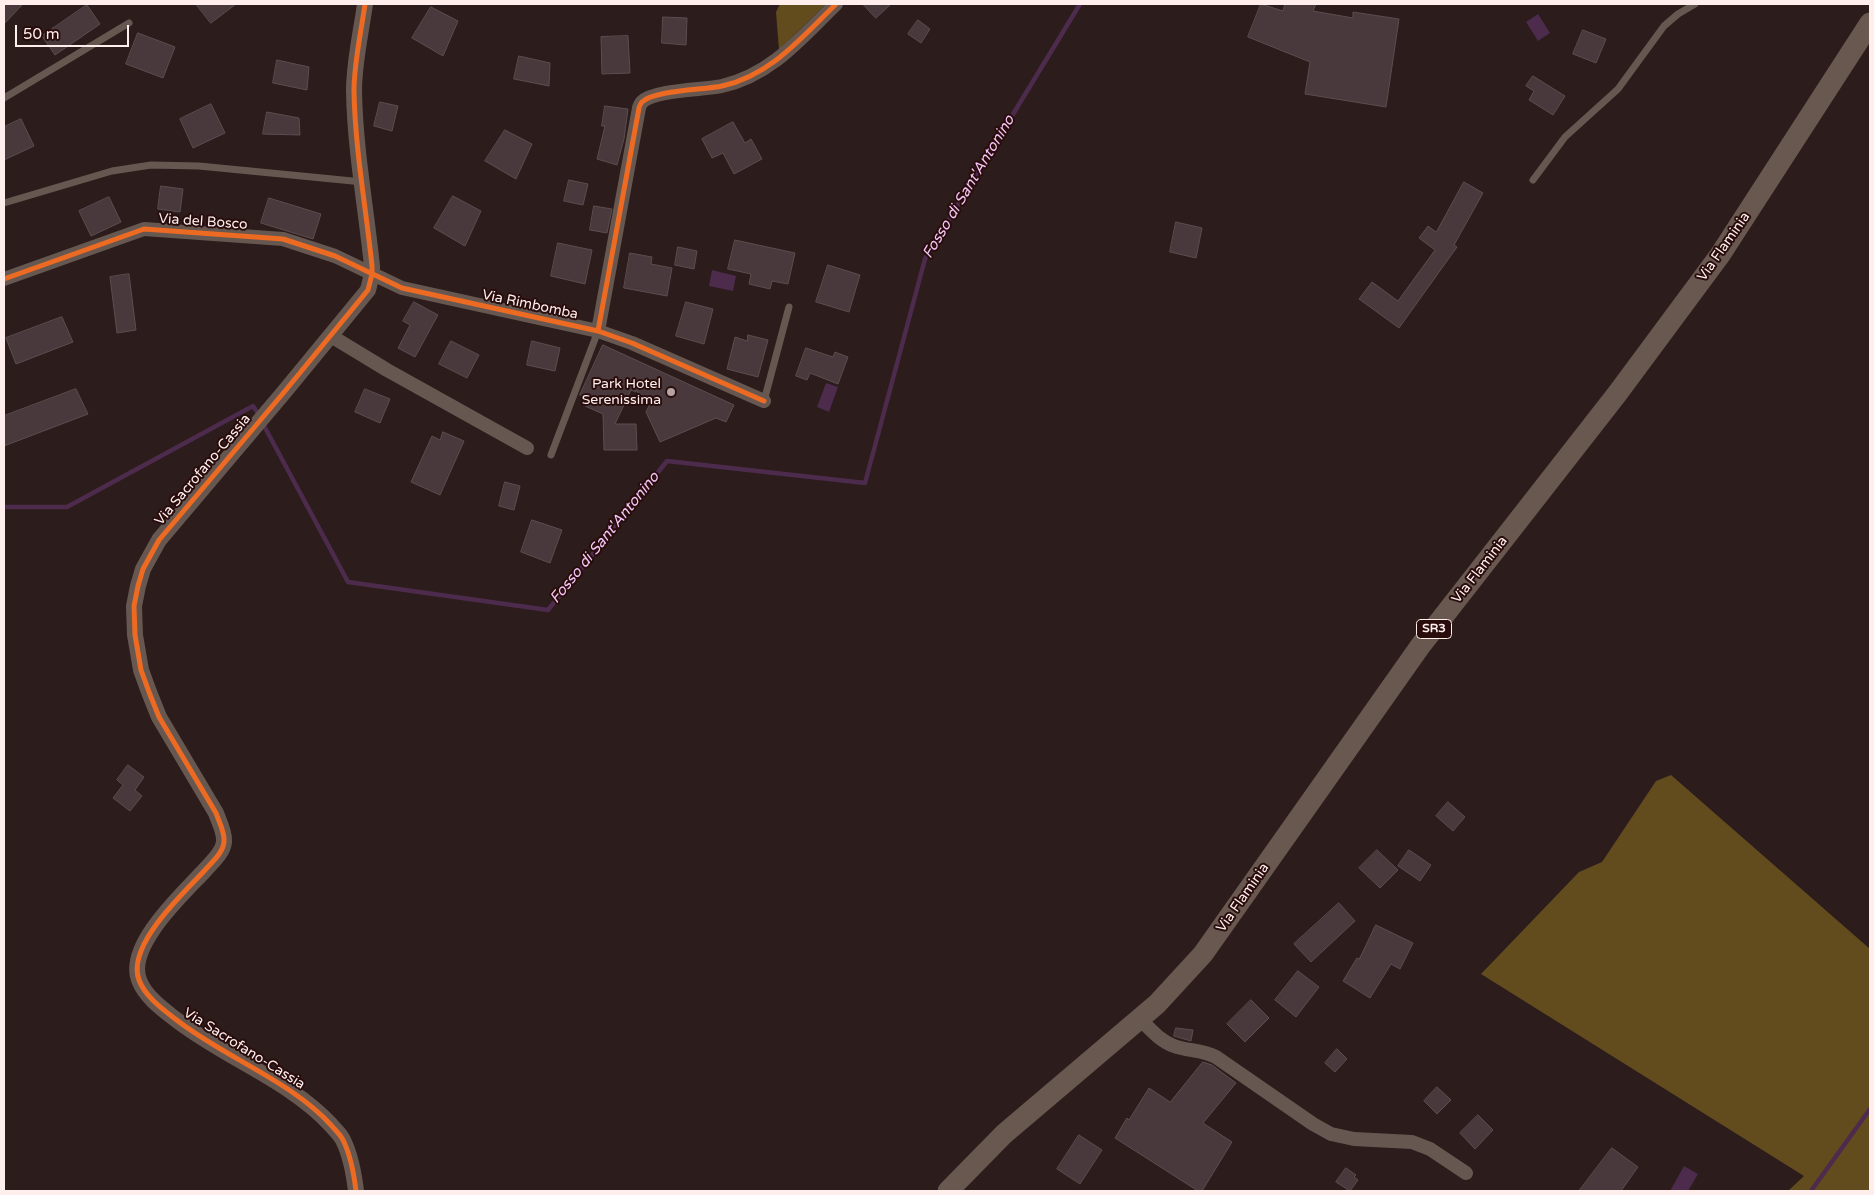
<!DOCTYPE html>
<style>
body{margin:0}
#map{position:relative;width:1874px;height:1195px;overflow:hidden;background:#2c1c1b;font-family:"Varela Round",sans-serif}
canvas{display:block}
.frame{position:absolute;inset:0;border:5px solid #ffeeec;pointer-events:none}
.scale{position:absolute;left:15px;top:25px;width:114px;height:22px;box-sizing:border-box;border:2px solid #ffeeec;border-top:0;padding-left:6px;font-size:15px;line-height:18px;white-space:nowrap;color:#ffeeec;-webkit-text-stroke:4px #280d0c;paint-order:stroke}
</style>
<div id="map">
<canvas width="1874" height="1195"></canvas>
<div class="frame"></div>
<div class="scale">50 m</div>
</div>
<script>
const context = document.querySelector('canvas').getContext('2d');
context.lineJoin = 'round';
function fill(path, color) {
  context.fillStyle = color;
  context.fill(path, 'evenodd');
}
function trace(path, color, width, dash) {
  context.strokeStyle = color;
  context.lineWidth = width;
  context.lineCap = dash ? 'butt' : 'round';
  context.setLineDash(dash || []);
  context.stroke(path);
}
function drawText(font, color, halo, rows, align = 'center') {
  context.font = font + ' "Varela Round",sans-serif';
  context.lineWidth = 4;
  context.setLineDash([]);
  context.textBaseline = 'middle';
  context.strokeStyle = halo;
  context.fillStyle = color;
  for (const [text, x, y, turn = 0] of rows) {
    context.save();
    context.translate(x, y);
    context.rotate((+turn || 0) * Math.PI / 180);
    context.textAlign = isNaN(turn) ? turn : align;
    if (halo) context.strokeText(text, 0, 0);
    context.fillText(text, 0, 0);
    context.restore();
  }
}
const forest = new Path2D(`
 M780,4H826L779,50L776,12Z
 M1671,775L1870,949V1191H1788L1804,1176L1481,974L1579,872L1602,862L1656,781Z`);
const water = new Path2D(`
 M1538,14L1550,33L1538,41L1526,22Z
 M712,270L736,276L733,291L709,286Z
 M826,383L838,387L829,412L817,407Z
 M1684,1166L1698,1174L1688,1191H1670Z`);
const stream = new Path2D(`
 M262,422L348,582L548,610L667,461L865,483L925,259L1080,4
 M4,507H67L253,406L259,415
 M1811,1191L1870,1109`);
const building = new Path2D(`
 M4,4H23L4,24Z
 M196,4H236L211,23Z
 M863,4H891L876,18Z
 M1261,4L1283,11L1285,4H1316L1313,11L1353,18V12L1399,19L1386,107L1305,94L1310,62L1248,37Z
 M87,5L100,24L55,55L42,36Z
 M431,7L458,21L443,56L412,38Z
 M663,17L687,18L686,45L662,43Z
 M918,20L930,29L921,43L908,34Z
 M1583,30L1606,39L1596,63L1573,54Z
 M138,33L175,47L163,78L126,64Z
 M628,36L630,73L602,74L601,37Z
 M519,56L550,63L549,86L514,79Z
 M277,60L309,67L307,90L273,83Z
 M1533,76L1565,96L1553,115L1529,100L1534,91L1526,86Z
 M380,102L398,106L392,131L374,126Z
 M211,104L225,133L193,148L180,119Z
 M605,106L628,109L624,139L617,165L597,159L605,126H602Z
 M267,112L299,118L300,135L263,134Z
 M21,119L34,146L4,160V127Z
 M733,122L745,143L751,139L762,159L734,174L723,153L712,158L702,139Z
 M505,130L532,144L516,179L485,161Z
 M569,180L588,184L583,205L564,201Z
 M1464,182L1483,193L1454,245L1457,247L1399,328L1359,299L1372,282L1398,301L1435,250L1419,238L1428,226L1436,232Z
 M161,186L183,189L180,212L158,209Z
 M453,196L481,211L465,246L434,228Z
 M109,197L121,222L91,236L79,211Z
 M269,198L321,214L313,239L261,223Z
 M594,206L612,209L607,233L590,230Z
 M1176,222L1202,228L1196,258L1170,252Z
 M735,240L795,253L788,284L772,281L770,289L749,284L751,274L728,269Z
 M558,243L592,250L585,284L551,276Z
 M678,247L697,251L694,269L675,265Z
 M630,253L652,257L651,264L672,268L667,296L624,288Z
 M828,265L860,275L849,312L816,302Z
 M129,274L136,330L117,333L110,277Z
 M414,302L438,315L415,357L398,348L410,325L403,321Z
 M686,302L713,309L704,344L676,336Z
 M62,317L73,342L16,364L6,338Z
 M748,335L768,340L758,377L727,369L735,337L747,341Z
 M451,341L479,355L467,378L439,364Z
 M532,341L560,348L555,371L527,365Z
 M603,345L734,405L726,422L716,418L660,442L646,412L652,400L638,393L636,387V392L631,390L615,424H636L637,450H604L603,414L585,406L589,398L580,395Z
 M806,348L833,357L835,352L848,357L838,384L810,373L807,380L796,376Z
 M76,389L88,414L4,446V416Z
 M365,389L390,399L380,423L355,412Z
 M443,432L464,441L440,495L411,482L432,436L440,440Z
 M505,482L520,486L514,510L499,506Z
 M532,520L562,530L550,563L521,552Z
 M128,765L144,777L135,790L142,796L130,811L113,798L123,785L117,780Z
 M1448,802L1465,817L1453,831L1436,816Z
 M1377,850L1398,870L1380,888L1359,868Z
 M1409,850L1431,865L1420,881L1398,866Z
 M1339,903L1355,921L1311,962L1294,944Z
 M1376,925L1413,943L1400,969L1391,964L1370,998L1343,981L1357,958L1359,959Z
 M1298,971L1319,987L1296,1017L1275,1000Z
 M1251,1000L1269,1018L1245,1042L1227,1024Z
 M1176,1028L1193,1030L1191,1041L1174,1036Z
 M1337,1049L1347,1059L1335,1072L1325,1063Z
 M1203,1062L1212,1065L1236,1083L1203,1123L1232,1142L1202,1191H1198L1115,1138L1127,1118L1129,1120L1149,1088L1170,1102Z
 M1437,1087L1451,1100L1437,1114L1424,1101Z
 M1478,1115L1493,1130L1475,1149L1460,1133Z
 M1079,1135L1102,1150L1080,1184L1057,1169Z
 M1612,1148L1638,1167L1621,1191H1579Z
 M1346,1168L1356,1175L1354,1177L1358,1180L1350,1191L1336,1182Z`);
const service = new Path2D(`
 M4,98L129,23
 M1533,180L1565,137L1618,89L1664,26L1678,14L1695,4
 M4,203L112,171L151,165L199,166L363,182
 M764,401L789,307
 M551,455L598,331`);
const minor = new Path2D(`
 M4,279L144,229L283,239L335,256L402,288L598,331L632,343L764,401
 M598,331L639,108C639,107 641,103 642,102C654,90 704,90 722,86C771,75 801,38 836,4
 M331,336L387,370L527,448
 M1140,1019C1150,1029 1160,1041 1174,1046C1188,1051 1202,1050 1216,1057L1313,1124L1331,1134L1354,1139L1412,1142L1430,1149L1466,1173`);
const tertiary = new Path2D(`
 M356,1191C354,1174 351,1156 343,1140C340,1134 335,1130 331,1125C290,1080 223,1057 174,1018C161,1008 145,996 139,980C126,945 184,893 205,870C211,863 223,853 224,842C225,832 219,822 216,813L159,717L149,692L141,670L135,635L134,606L138,586L143,569L159,540L285,391L368,290L372,274V266C366,208 355,149 354,91C354,62 361,33 365,4`);
const primary = new Path2D(`
 M948,1191L1004,1134L1157,1004L1203,954L1421,645L1617,394L1720,255L1870,23`);
const cycleway = new Path2D(`
 M4,279L144,229L283,239L335,256L402,288L598,331L632,343L764,401
 M598,331L639,108C639,107 641,103 642,102C654,90 704,90 722,86C771,75 801,38 836,4
 M356,1191C354,1174 351,1156 343,1140C340,1134 335,1130 331,1125C290,1080 223,1057 174,1018C161,1008 145,996 139,980C126,945 184,893 205,870C211,863 223,853 224,842C225,832 219,822 216,813L159,717L149,692L141,670L135,635L134,606L138,586L143,569L159,540L285,391L368,290L372,274V266C366,208 355,149 354,91C354,62 361,33 365,4`);
const markers = [
 [671,392,5,"#b5a4a3"]
];
const shields = [
 [1434,629,35]
];
const shieldNames = [
 ["SR3",1434,629]
];
const streetNames = [
 ["Via del Bosco",203,222,4],
 ["Via Flaminia",1724,247,-55],
 ["Via Rimbomba",530,305,12],
 ["Via Sacrofano-Cassia",203,470,-50],
 ["Via Flaminia",1480,570,-52],
 ["Via Flaminia",1243,898,-55],
 ["Via Sacrofano-Cassia",244,1049,32]
];
const poiNames = [
 ["Park Hotel",661,384],
 ["Serenissima",661,400]
];
const waterNames = [
 ["Fosso di Sant'Antonino",969,187,-59],
 ["Fosso di Sant'Antonino",605,538,-51]
];
fill(forest, '#624c1e');
fill(water, '#4d2b4d');
trace(stream, '#4d2b4d', 4.5);
fill(building, '#4a393c');
trace(building, '#5b4e50', 1);
trace(service, '#665851', 7);
trace(minor, '#665851', 14);
trace(tertiary, '#665851', 16);
trace(primary, '#695850', 21);
trace(cycleway, '#ed6a23', 5);
for (const [x, y, r, color] of markers) {
  const dot = new Path2D();
  dot.arc(x, y, r, 0, 2 * Math.PI);
  context.fillStyle = color;
  context.fill(dot);
  trace(dot, '#280d0c', 2);
}
for (const [x, y, w] of shields) {
  const box = new Path2D();
  box.roundRect(x - w / 2, y - 9.5, w, 19, 4);
  context.fillStyle = '#280d0c';
  context.fill(box);
  trace(box, '#ffeeec', 1);
}
drawText('bold 12px', '#ffeeec', null, shieldNames);
drawText('14px', '#ffeeec', '#280d0c', streetNames);
drawText('14px', '#ffeeec', '#280d0c', poiNames, 'right');
drawText('italic 15px', '#f6c6f8', '#280d0c', waterNames);
</script>
